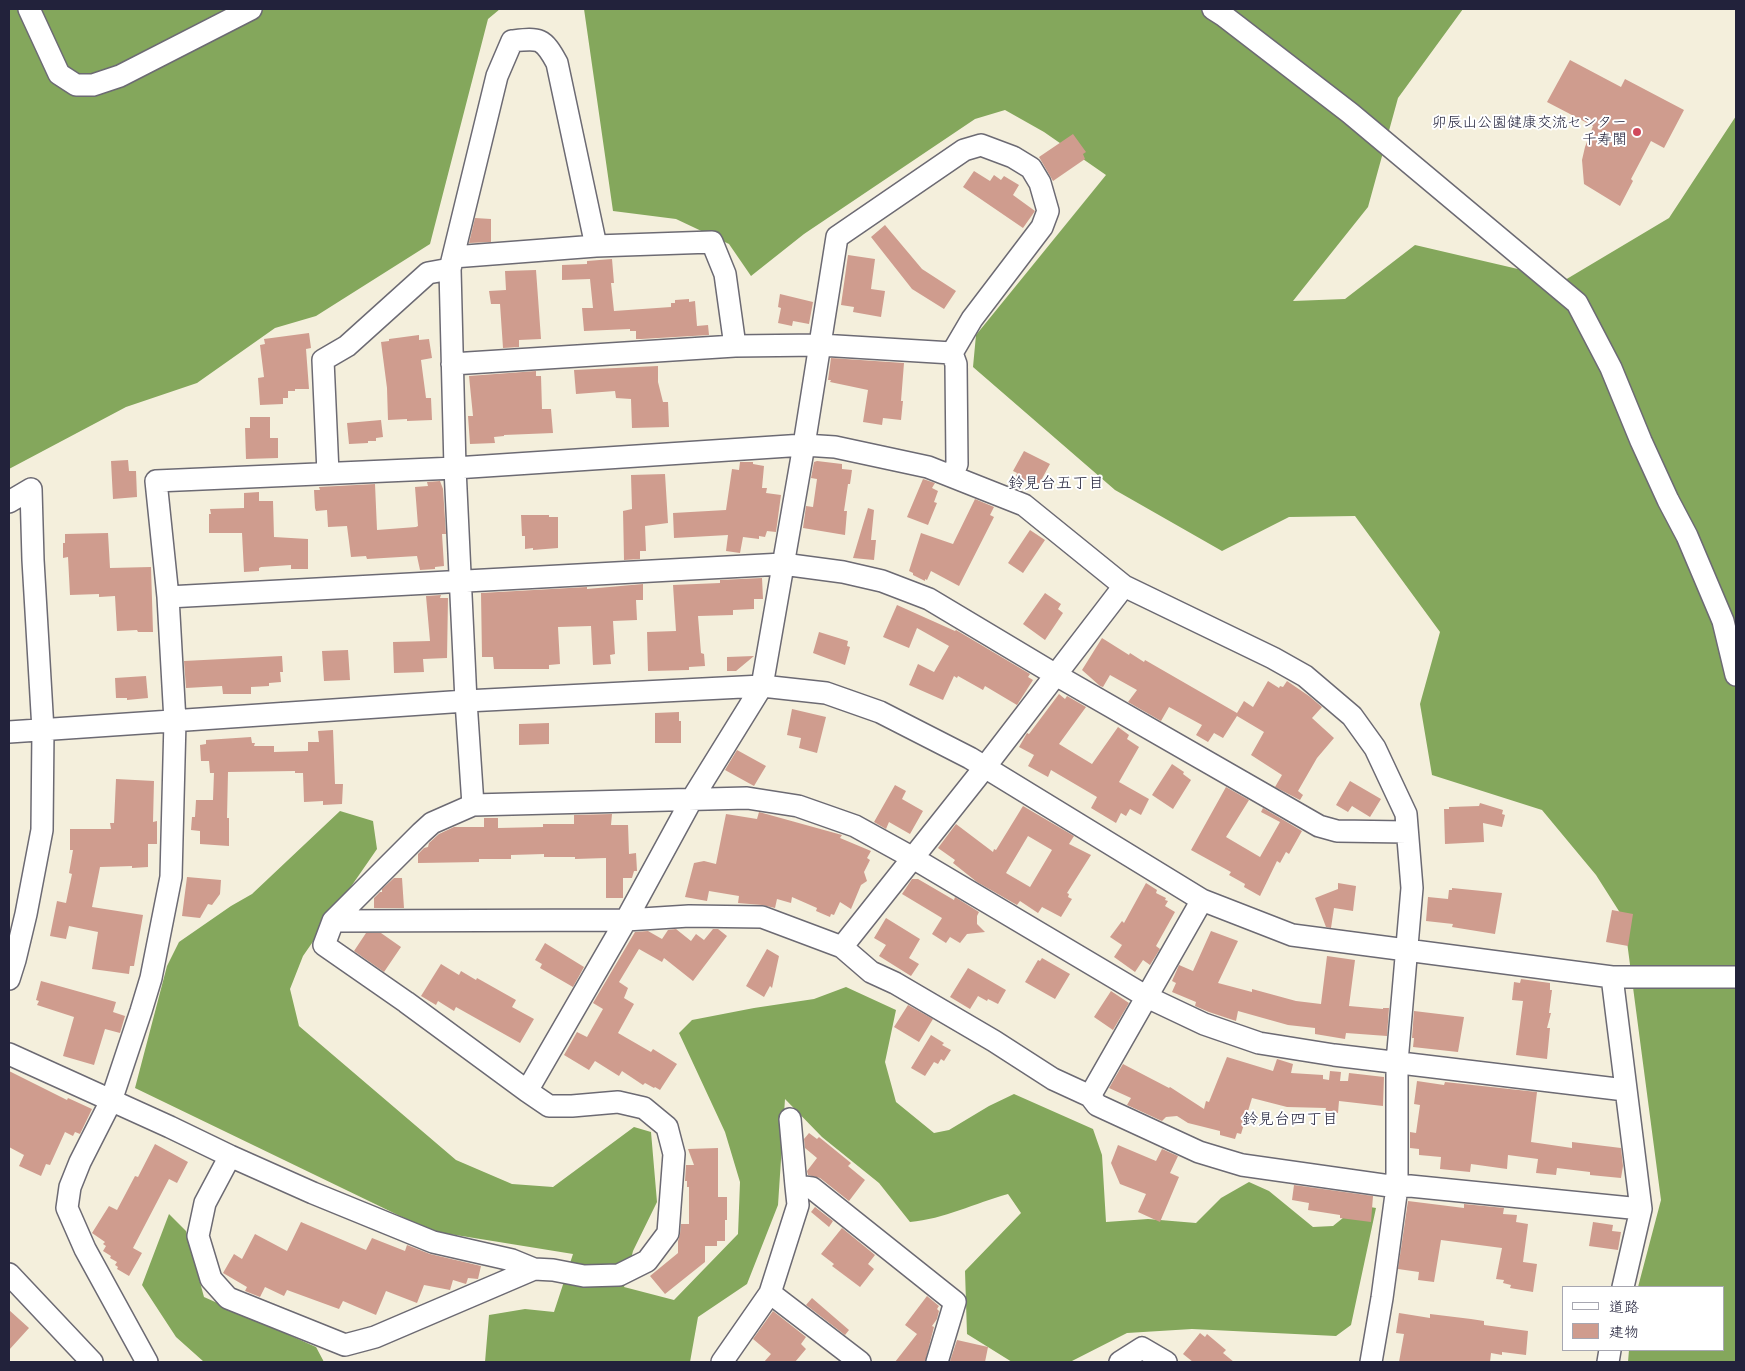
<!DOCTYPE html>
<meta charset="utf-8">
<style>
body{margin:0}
#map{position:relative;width:1745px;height:1371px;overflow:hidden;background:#f4efdc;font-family:Pangolin,"Klee One",sans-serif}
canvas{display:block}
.frame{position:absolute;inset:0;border:10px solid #22223b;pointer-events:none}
.legend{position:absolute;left:1562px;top:1286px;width:162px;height:65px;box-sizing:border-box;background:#fff;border:1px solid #a7a7b1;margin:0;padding:6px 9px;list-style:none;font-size:15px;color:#22223b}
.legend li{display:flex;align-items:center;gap:10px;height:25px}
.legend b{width:25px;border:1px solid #a7a7b1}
</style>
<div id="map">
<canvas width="1745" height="1371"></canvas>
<div class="frame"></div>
<ul class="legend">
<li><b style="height:6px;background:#fff"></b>道路</li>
<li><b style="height:14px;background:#cf9c8e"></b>建物</li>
</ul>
</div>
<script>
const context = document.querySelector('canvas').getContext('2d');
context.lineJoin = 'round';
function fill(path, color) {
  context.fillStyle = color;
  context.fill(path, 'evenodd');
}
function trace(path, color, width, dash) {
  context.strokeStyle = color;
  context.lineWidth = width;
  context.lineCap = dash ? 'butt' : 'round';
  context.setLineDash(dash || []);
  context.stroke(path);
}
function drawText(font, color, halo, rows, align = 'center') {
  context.font = font + ' Pangolin,"Klee One",sans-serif';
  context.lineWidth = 4;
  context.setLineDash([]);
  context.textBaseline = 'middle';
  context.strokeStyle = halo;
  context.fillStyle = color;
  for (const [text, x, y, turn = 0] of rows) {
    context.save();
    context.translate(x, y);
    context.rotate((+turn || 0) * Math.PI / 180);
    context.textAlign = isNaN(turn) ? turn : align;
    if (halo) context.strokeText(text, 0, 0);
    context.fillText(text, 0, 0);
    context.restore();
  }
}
const forest = new Path2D(`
 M9,9H500L488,19L430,244L316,316L275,328L197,383L126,407L9,469Z
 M584,9H1463L1398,98L1368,207L1293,301L1345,299L1415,245L1565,280L1669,218L1736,116V1362H1628L1629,1350H1724V1287H1638L1661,1200L1624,919L1596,875L1542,810L1432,775L1420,704L1440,632L1355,516L1289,517L1222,551L1115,490L973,367L976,335L1106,175L1044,132L1005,110L975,119L804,234L751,276L729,244L676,219L613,211Z
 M340,811L373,821L377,849L303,956L290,989L299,1026L456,1160L512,1184L553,1187L634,1127L651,1132L657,1202L633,1251L624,1287L674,1300L738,1234L740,1182L725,1132L679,1033L692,1020L754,1008L814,999L846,987L896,1010L885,1062L896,1102L934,1133L949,1130L989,1106L1014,1094L1093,1129L1102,1155L1106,1222L1148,1219L1196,1223L1221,1198L1249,1182L1269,1191L1313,1227L1333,1226L1359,1205L1376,1208L1351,1325L1336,1336L1192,1329L1127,1333L1070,1362H1012L967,1334L965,1271L1021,1213L1008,1194C975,1203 944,1219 910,1222L879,1183L822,1137L785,1099L778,1205L747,1284L698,1317L690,1362H485L489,1315L525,1309L554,1312L573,1254L431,1231L135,1088L167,966L179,942L231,906L252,894Z
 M169,1214L186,1231L204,1297L316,1347L324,1362H204L176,1337L142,1285Z`);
const building = new Path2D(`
 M1570,60L1621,87L1625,79L1684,110L1664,148L1651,141L1631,179L1633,181L1620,206L1584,184L1582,160L1585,147L1593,126L1547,102Z
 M1073,134L1086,152L1083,154L1085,159L1053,181L1039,157Z
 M974,171L990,181L994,175L1001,180L1004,176L1019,185L1013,195L1035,211L1023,228L963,187Z
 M475,218L491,219V242L469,243Z
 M885,225L922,269L956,291L944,309L912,289L871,237Z
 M848,255L875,259L871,289L885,291L881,317L853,312L854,307L841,305Z
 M612,259L614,283H611L614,311L671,307V303H675V300L689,299V302L695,301L697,326L708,325L709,335L641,339H636V331H630V329L584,331L582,308H593L590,279L562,280V265L587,264V261Z
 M536,270L541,339L519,340V347L503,348L500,304H491L489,291L506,290L505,271Z
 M780,294L813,302L809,324L793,321L792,326L778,323L781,308L778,307Z
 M309,333L311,348L306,349L309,389H295V391H288V398H283V404L260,405L258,378L264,377L260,345L265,344L264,339Z
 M419,335V340L429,339L432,358L421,360L426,398H431L432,420L407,421V419L388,420L387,388L381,342L389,341V339Z
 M831,358L904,363L901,401H903L901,420L883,418L882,425L863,422L868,390L830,382L831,380H828Z
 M658,366V382L663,402H668L669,427L632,428L631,399L616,398L615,391L576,394L574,370Z
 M536,371V376H541L542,409H551L553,433L504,435V436L494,437L495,443L470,444L468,416H473L469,376Z
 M250,417H270V438H278V458L246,459L245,428H250Z
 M381,420L383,437L376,438V441H368V443L349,444L347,423Z
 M1024,451L1050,464L1038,486L1016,476L1017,473L1013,471Z
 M128,460L129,471H136L137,497L113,499L111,461Z
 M817,461L842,464V469L852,470L850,484H848L844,511H847L845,535L803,528L806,506L813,507L817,479L811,478L814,462Z
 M740,462H753V464L764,466L762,488H767L766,493L781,495L776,532L767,531L765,537L759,536V539L743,537L740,553L726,551L728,535L674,538L673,513L726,510L732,469L739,470Z
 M665,474L668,523L645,526L646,551H640V559L624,560L623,511L632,509L631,475Z
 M923,479L935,483L932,488L938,491L934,502L937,503L928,525L907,517Z
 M440,481L443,489L446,534H442L444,566L435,567V569L420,570L417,556L367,559L366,556L351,557L347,526L328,527L327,510L316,511L315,508L314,490H320L319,487L375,484L377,530L416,527L418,526L415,487L428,486L427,482Z
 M259,492V501H273L274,537L308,539V569H291V565L261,567L259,568V571L244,572L242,533H209V514H211L210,509L244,508V493Z
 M975,499L994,507L990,515L994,517L959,586L931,571L927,580L925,579V581L913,575V573L909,571L921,533L953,544Z
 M868,508L874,510L871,540H876L874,560L853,558Z
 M521,515H549V517H558V548L533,550V548L525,549V536H522Z
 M1030,530L1045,540L1023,573L1008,563Z
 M108,533L110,568L151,567L153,632H138L137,630L117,631L115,596L99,597V594L70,595L68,557L63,558V543H65V534Z
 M762,578L763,599H754V609L733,610V615L698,616L701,653L704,654L705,666L689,667V670L648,671L647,632L676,631L673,585L720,583V580Z
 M643,584V600H636L637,620L613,621L615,654L610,655L611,664L593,665L591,626L558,627L560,664L549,665V669H494L493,657H482L481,593L587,587V589Z
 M1045,593L1061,604L1058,609L1063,613L1045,640L1023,624Z
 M441,595L440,598H448L447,658L423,659L424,672L394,673L393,642L430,641L426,596Z
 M897,605L955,631L956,630L1030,674L1028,677L1033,680L1017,705L985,686L983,690L958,676L957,678L954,676L943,700L909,685L918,664L934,672L949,646L917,628L909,648L883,637Z
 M819,632L848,641L847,646L850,647L845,665L813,653Z
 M1102,638L1129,655L1130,653L1144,662L1145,660L1237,713L1244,701L1253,707L1268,681L1279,688L1280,686L1283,687L1287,681L1309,696L1322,707L1312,718L1334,738L1317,758L1298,791L1303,795L1300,800L1275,787L1282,775L1251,755L1264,732L1237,716L1223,738L1214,733L1208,742L1196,735L1202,725L1169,707L1161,721L1128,702L1137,690L1110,675L1103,687L1100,686L1082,670Z
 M348,650L350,680L324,681L322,651Z
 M282,656L283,672H280L281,682L269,683V686L251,687V694H223L222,686L186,688L184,661Z
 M754,656L736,671H727V657Z
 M146,676L148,698L127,700V698H116L115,678Z
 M1059,694L1065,699L1067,696L1086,707L1059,744L1092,764L1118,727L1129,735L1127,739L1139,747L1119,782L1149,799L1141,815L1130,809L1126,816L1121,813L1116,823L1091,808L1097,797L1051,770L1048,777L1028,766L1034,755L1019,747L1027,733L1029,734Z
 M792,709L826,717L817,753L799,748L801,738L787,735Z
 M679,712V721H681V743H655V713Z
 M549,723V744L519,745V724Z
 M333,730L335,784H343L342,804L323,805V801L304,802L303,773H295V771L228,772L227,818H229V846L200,844V831L191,830L192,817H195L196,800H213L214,773H210L209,761H201L200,745L206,744V740L251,737L252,743H255L254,746H274V752L308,751V742H319L318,731Z
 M737,750L766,766L754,786L725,770Z
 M1172,764L1184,772L1183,774L1191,780L1173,809L1152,795Z
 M116,779L154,781L153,822L157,821V844H148V867L132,868V866L100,867L92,907L143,915L134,966H130L129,974L92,969L98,932L69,926L66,939L50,936L57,901L66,903L72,874L69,873L73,850H70V829H111L110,823H114Z
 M1350,781L1381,799L1370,817L1352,806L1348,812L1336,805Z
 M895,785L906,791L902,799L923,811L910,834L889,822L886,829L874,822Z
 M1226,787L1249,800L1226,837L1260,857L1280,822L1261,812L1263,808L1302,831L1289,854L1286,852L1280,863L1277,861L1260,896L1244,887L1245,884L1229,875L1231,872L1191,850Z
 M1480,803L1503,810L1502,814L1505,815L1502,827L1483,823L1484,842L1445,844L1444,809H1449V807L1479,806Z
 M1023,806L1074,836L1069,844L1091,855L1067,893L1069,894L1068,897L1072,899L1061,917L1042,907L1038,913L1020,901L1017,905L977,882L953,863L955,860L938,848L956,824L993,852L994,849L996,850ZM1028,836L1052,850L1030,887L1006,873Z
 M759,812L842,835L840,838L871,851L867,858L870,860L864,872L867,881L861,885L851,909L840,902L834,915L831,914L830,917L816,911L817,908L792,897L791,903L777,899L775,908L762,905L738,903L739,896L709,891L707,901L685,897L694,863L704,861L716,864L726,814L757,819Z
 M612,814L611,825H628L629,854L636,853L637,871H634L632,878H623V898H606V858L575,859V857H544V854L511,855V859H479V862L418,863V854L424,848L428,847L429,843L439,834L454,827H484V818H498V828L543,827V824H574V815Z
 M187,877L221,880L220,894L212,905L208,904L200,918L182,916Z
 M394,878H402L404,908H374V898L380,892H382V889Z
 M912,879H918L954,900L955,897L979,912L977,916V924L985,932L967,934L960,943L950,937L946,943L932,934L942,918L902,894Z
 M1146,883L1157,890L1156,893L1166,898L1165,900L1168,901L1165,906L1175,912L1156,946L1160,949L1150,965L1143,960L1135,972L1114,957L1122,945L1110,937L1122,921L1124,923Z
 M1338,883L1356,886L1353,911L1334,908L1331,928L1326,927L1315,898L1338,889Z
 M1452,888L1502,893L1495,934L1452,927L1453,924L1426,921L1428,897L1448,899L1449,890H1452Z
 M1612,910L1633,914L1628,946L1606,942Z
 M886,918L920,939L909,958L919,964L911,976L879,956L886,945L874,938Z
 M676,929L691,941L696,934L704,940L713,929H718L727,936L693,981L664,958L662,962L639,949L619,982L628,988L624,998L634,1004L618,1033L651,1052L653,1049L677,1064L660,1090L655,1087L654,1088L645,1083L643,1085L622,1071L619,1076L595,1061L589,1070L564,1055L577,1032L587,1037L603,1009L593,1003L635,932L648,931L662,939L668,930Z
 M1211,931L1238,941L1218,983L1252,992V989L1296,1001L1321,1004L1327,956L1355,960L1349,1006L1383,1009V1008H1389L1387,1036L1346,1033L1345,1039L1315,1034V1028L1288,1025L1238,1011L1236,1021L1209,1012L1195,1006L1196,1002L1172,992L1176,983L1172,981L1179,965L1193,971Z
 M366,933H381L401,947L384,972L354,951Z
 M545,943L584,967L573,987L540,968L542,964L535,960Z
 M767,949L779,956L772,988L770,986L764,997L746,986Z
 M1042,958L1070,974L1055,999L1025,982L1038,960L1040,961Z
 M441,964L459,975L461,971L476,980L477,978L516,1000L512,1007L534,1019L520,1043L456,1007L454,1011L438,1001L436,1005L421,996Z
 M968,968L1006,990L998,1004L988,999L987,1001L978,996L970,1009L950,997Z
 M1521,979L1550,983V990H1552L1549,1013H1551L1547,1028H1550L1547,1059L1516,1055L1523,1001L1512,1000L1514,982L1520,983Z
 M41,981L116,1002L113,1012L125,1016L120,1033L105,1029L94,1065L63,1056L74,1017L37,1005L39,1001L36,1000Z
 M1111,991L1129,1003L1113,1030L1094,1017Z
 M908,1005L933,1019L919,1042L894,1027Z
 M1414,1011L1464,1017L1458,1052L1413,1047L1414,1038H1412Z
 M931,1035L944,1043L942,1045L951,1050L944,1061L941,1059L938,1064L934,1062L925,1076L911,1068Z
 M1227,1057L1273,1071L1277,1059L1293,1064L1291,1073L1323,1075V1079L1329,1080L1330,1071L1341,1072L1340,1081H1348L1349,1073L1384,1077L1383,1106L1339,1101L1338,1113L1325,1112L1326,1108L1287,1107L1252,1098L1241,1134L1237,1133L1235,1139L1220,1135V1131L1188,1123L1177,1116L1166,1117L1162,1121L1127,1105L1131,1098L1109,1088L1123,1064L1169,1088L1170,1087L1204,1109L1206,1101L1209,1102Z
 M9,1071L67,1100L68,1098L92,1109L80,1134L75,1132L73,1136L65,1132L50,1165L46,1164L41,1176L19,1166L24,1155L9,1147Z
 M1417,1081L1444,1085L1445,1082L1537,1092L1531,1142L1572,1148V1142L1621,1148L1623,1166L1621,1178L1590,1175V1172L1557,1168L1556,1175L1536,1173L1538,1159L1508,1155L1507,1169L1471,1164L1470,1172L1440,1169L1441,1157L1419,1155V1149L1410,1148V1132L1416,1133L1420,1105L1414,1104Z
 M809,1133L817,1139L819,1137L851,1163L848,1166L865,1180L849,1201L820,1178L808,1175L807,1171L817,1158L805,1148L804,1139Z
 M155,1144L188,1162L177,1183L169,1179L133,1248L142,1253L129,1276L117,1269L118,1267L115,1265L117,1262L110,1258L111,1256L103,1251L106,1246L103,1244L105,1242L92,1233L109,1206L117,1210L135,1176L138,1177Z
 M1118,1145L1156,1161L1162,1149L1178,1156L1170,1173L1179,1177L1160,1222L1138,1212L1146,1194L1120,1184L1111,1163Z
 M718,1148V1197H727V1220H725V1241H717V1246H705V1262L665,1294L650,1276L678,1253V1241L680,1234L681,1224H689V1187H687V1181H685L686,1165H694L688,1149Z
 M1294,1185L1373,1196L1371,1222L1340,1218V1215L1308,1210L1309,1203L1292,1200Z
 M1408,1201L1464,1208V1204L1504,1208L1503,1214L1517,1215L1516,1222L1528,1224L1523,1262L1537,1264L1533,1292L1510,1288L1511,1285L1503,1283L1504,1280L1496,1279L1502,1248L1441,1240L1434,1282L1418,1280L1419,1272L1398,1269Z
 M815,1207L833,1221L829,1227L811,1212Z
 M301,1222L366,1250L372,1238L405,1251L407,1245L430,1254L481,1266L478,1279L468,1278L466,1284L453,1280L450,1290L424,1285L417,1303L386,1291L376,1315L343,1301L339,1309L287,1290L284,1296L265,1287L260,1297L245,1291L247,1287L223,1273L234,1254L242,1259L255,1234L287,1251Z
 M1593,1222L1613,1225L1612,1231L1621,1232L1618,1250L1589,1246Z
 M842,1228L875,1255L868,1264L874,1269L860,1287L832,1266L834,1264L821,1254Z
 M927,1296L939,1306L937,1309L939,1311L937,1319L932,1326L934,1327L925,1362H895L917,1334L905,1325Z
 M812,1298L849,1330L845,1335L806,1305Z
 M9,1310L29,1328L9,1350Z
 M773,1311L806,1337L801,1344L806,1349L795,1362H764L771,1354L753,1339Z
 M1399,1313L1430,1318V1314L1471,1319L1484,1321V1325L1528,1331L1526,1355L1502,1352V1355L1491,1353L1490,1362H1399L1404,1334L1396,1333Z
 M1200,1333L1205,1337L1207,1334L1226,1350L1223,1353L1234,1362H1193L1183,1354Z
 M957,1340L988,1347L985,1362L950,1361Z`);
const minor = new Path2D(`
 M29,9L59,74L76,85H93L120,76L251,9
 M1213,9L1224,16L1350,113L1577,303L1611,368L1641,441L1668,500L1687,536L1723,621L1736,675
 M453,257L596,246L712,242L725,274L735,346
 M452,364L735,346L820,345L952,353
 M328,473L323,360L347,346L428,273L450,269
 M9,502L31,489L33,560L43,730L42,830L26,914L15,960L9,979
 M168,597L783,564L843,572L882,581L929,599L1056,675L1319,826L1337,831L1407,832
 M9,732L466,701L762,686L826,693L880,712L970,758L1202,900L1292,935L1612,977H1736
 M473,805L466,701L455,468L450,269L497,76L512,41C539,38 543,37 557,63L596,246
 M333,921L626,920L689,916L762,917L842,947L871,972L895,983L994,1041L1053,1079L1090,1096L1097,1105L1199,1152L1242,1165L1397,1187L1410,1186L1641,1209
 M842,947L985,767L1124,586
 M1612,977L1641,1209L1623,1287
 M9,1054L170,1127L230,1156L313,1193L433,1242L512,1260L534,1269L553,1270L584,1276L619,1275L647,1261L668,1233L674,1154L667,1127L644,1108L618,1102L572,1106H549L527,1091L406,1002L324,945L333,921L421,833L432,823L473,805L747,798L798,806L855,826L913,858L1147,997L1204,1024L1259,1043L1334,1055L1625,1090
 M527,1091L626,920L692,799L762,686L804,445L837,237L964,150L981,145L1013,157L1031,168L1040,183L1048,211L1042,227L972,319L952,353L956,364L957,464L952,476
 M1090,1096L1202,900
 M790,1119L796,1186
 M230,1156L205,1203L198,1236L211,1279L228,1298L345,1345L375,1337L534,1269
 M9,1274L92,1362
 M770,1293L860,1362
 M147,1362L85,1249L67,1208L70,1187L80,1162L111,1101L141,1011L151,978L171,877L175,721L168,597L156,481L455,468L804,445L835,447L928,467L1024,505L1124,586L1273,658L1305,676L1352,716L1375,748L1406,814L1412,888L1397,1062V1187L1382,1298L1371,1362
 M722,1362L770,1293L798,1205L796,1186L812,1188L955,1302L937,1362
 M1120,1362L1142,1348L1166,1362
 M1608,1362L1610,1350`);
const markers = [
 [1637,132,5,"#d1495b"]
];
const poiNames = [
 ["卯辰山公園健康交流センター",1627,123],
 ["千寿閣",1627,140]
];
const neighbourhoodNames = [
 ["鈴見台五丁目",1056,484],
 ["鈴見台四丁目",1290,1120]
];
fill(forest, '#84a75c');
fill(building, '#cf9c8e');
trace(minor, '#6c6a73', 24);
trace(minor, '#fff', 21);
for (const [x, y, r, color] of markers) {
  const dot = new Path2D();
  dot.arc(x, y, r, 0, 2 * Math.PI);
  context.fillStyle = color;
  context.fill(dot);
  trace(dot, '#fff', 2);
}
drawText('15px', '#22223b', '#fff', poiNames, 'right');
drawText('16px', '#22223b', '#fff', neighbourhoodNames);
</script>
